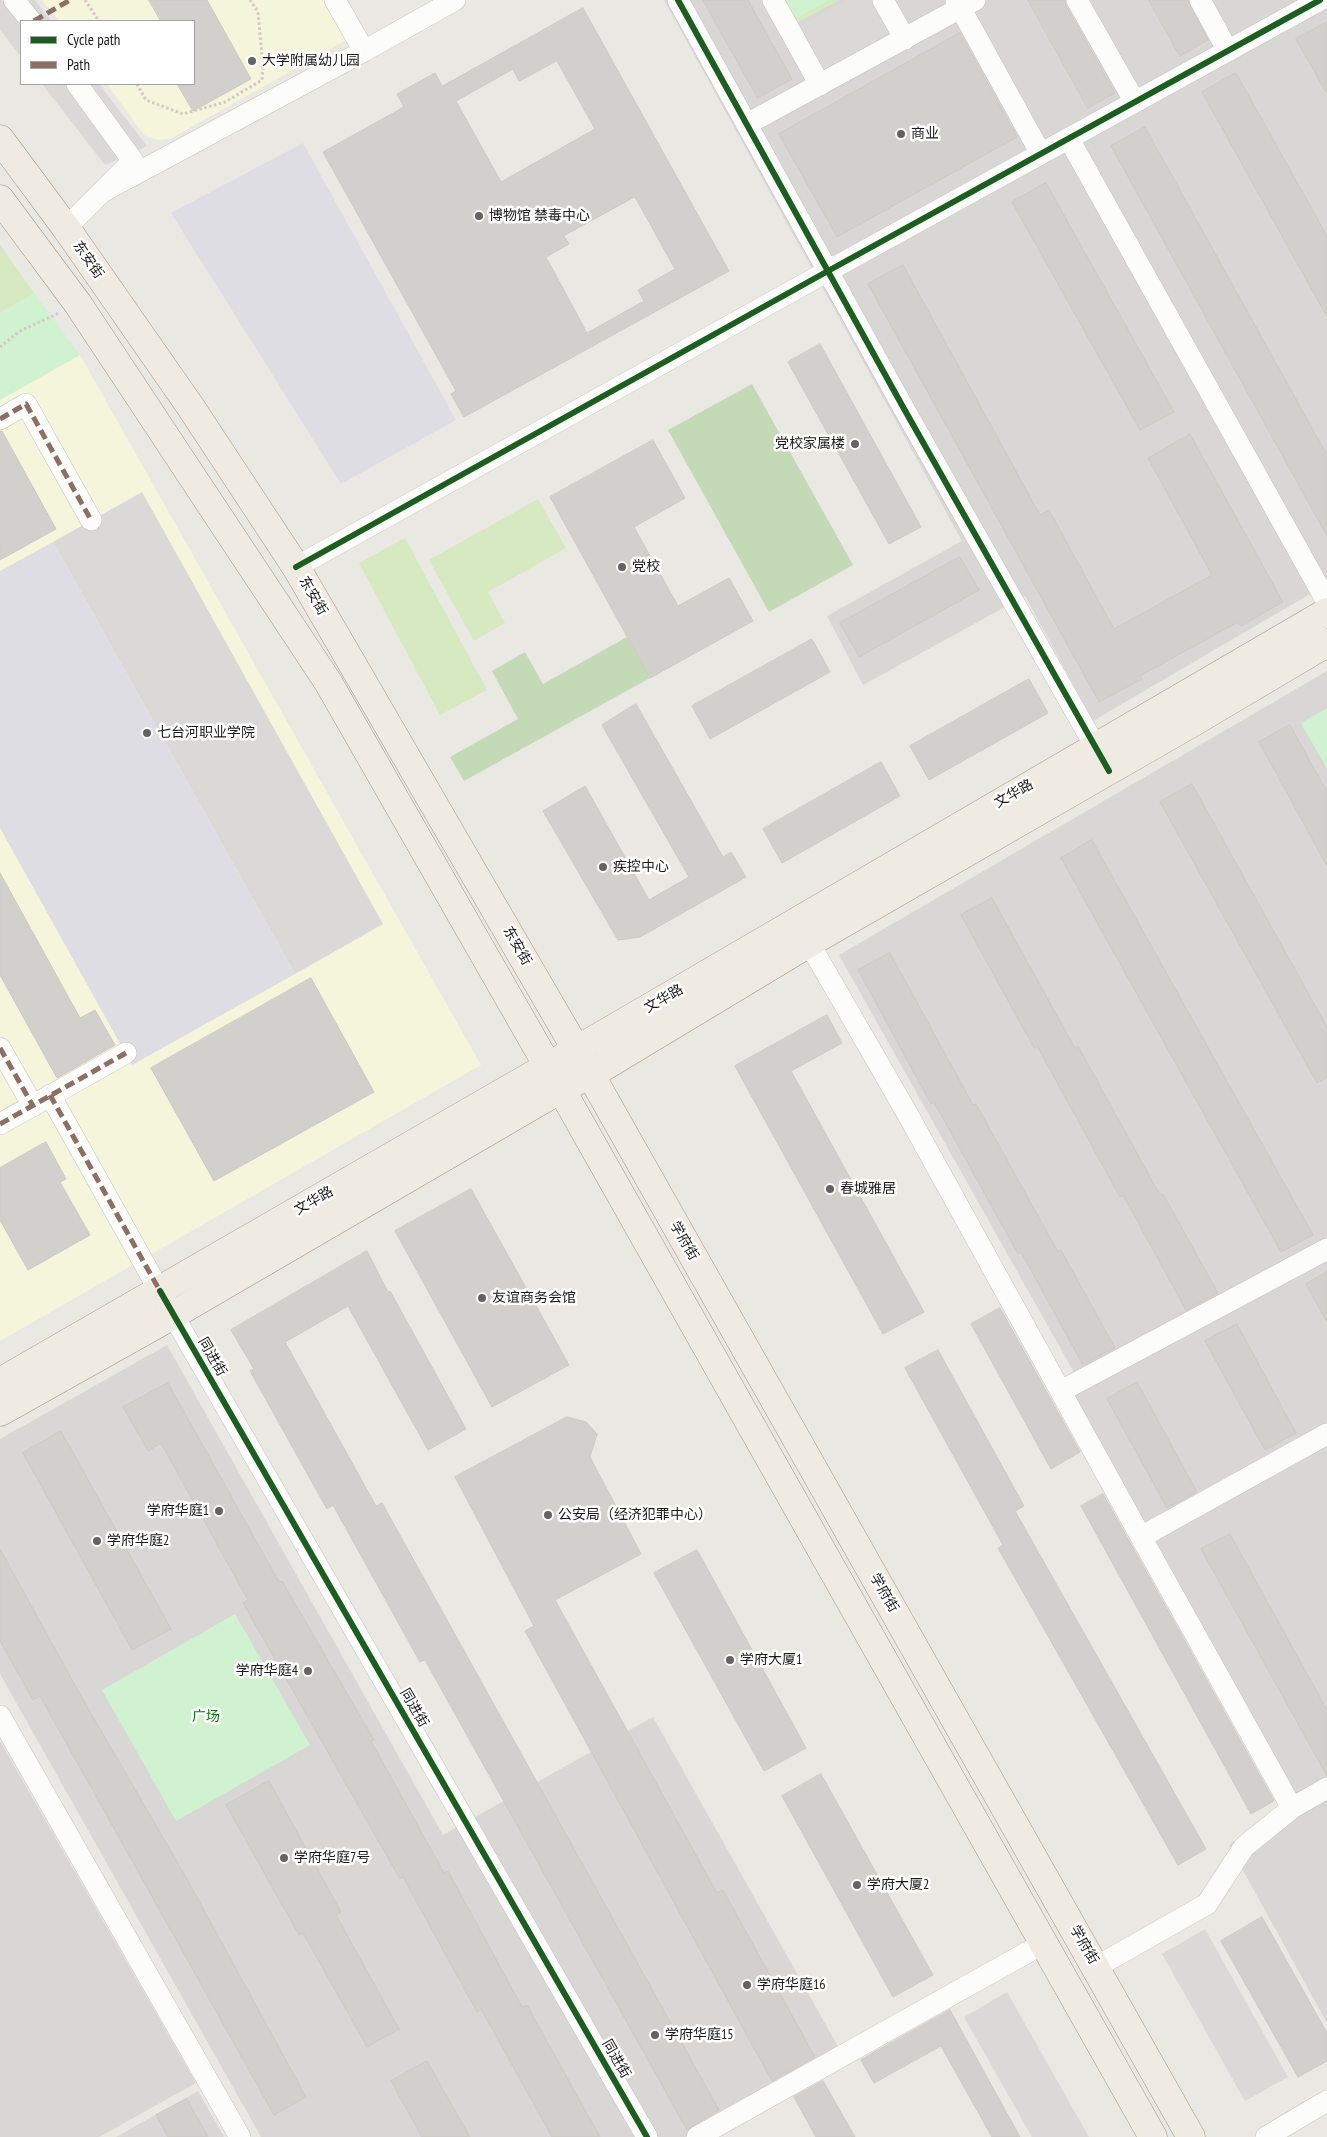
<!DOCTYPE html>
<meta charset="utf-8">
<style>
body{margin:0}
#map{position:relative;width:1327px;height:2137px;overflow:hidden;background:#eae8e3;font-family:"PT Sans Narrow",sans-serif}
canvas{display:block}
.legend{position:absolute;left:20px;top:20px;width:175px;height:65px;box-sizing:border-box;background:#fff;border:1px solid #a4a4a4;margin:0;padding:6px 9px;list-style:none;font-size:15px;color:#1b1b1b}
.legend li{display:flex;align-items:center;gap:10px;height:25px}
.legend b{width:25px;border:1px solid #a4a4a4}
</style>
<div id="map">
<canvas width="1327" height="2137"></canvas>
<ul class="legend">
<li><b style="height:6px;background:#1b5e20"></b>Cycle path</li>
<li><b style="height:6px;background:#8d6e63"></b>Path</li>
</ul>
</div>
<script>
const context = document.querySelector('canvas').getContext('2d');
context.lineJoin = 'round';
function fill(path, color) {
  context.fillStyle = color;
  context.fill(path, 'evenodd');
}
function trace(path, color, width, dash) {
  context.strokeStyle = color;
  context.lineWidth = width;
  context.lineCap = dash ? 'butt' : 'round';
  context.setLineDash(dash || []);
  context.stroke(path);
}
function drawText(font, color, halo, rows, align = 'center') {
  context.font = font + ' "PT Sans Narrow","Noto Sans SC",sans-serif';
  context.lineWidth = 5;
  context.setLineDash([]);
  context.textBaseline = 'middle';
  context.strokeStyle = halo;
  context.fillStyle = color;
  for (const [text, x, y, turn = 0] of rows) {
    context.save();
    context.translate(x, y);
    context.rotate((+turn || 0) * Math.PI / 180);
    context.textAlign = isNaN(turn) ? turn : align;
    if (halo) context.strokeText(text, 0, 0);
    context.fillText(text, 0, 0);
    context.restore();
  }
}
const residential = new Path2D(`
 M664,0H1327V584L1093,721L1025,596L863,685L827,616L962,541Z
 M1327,671V1241L1080,1383L839,955Z
 M1327,1248V2023L1229,1845L1294,1797L1068,1393Z
 M167,1345L443,1835L653,1717L845,2059L706,2137H261L0,1674V1439Z
 M0,1741L196,2083L99,2137H0Z
 M198,2091L224,2137H116Z`);
const education = new Path2D(`
 M42,0H328L350,38L170,139L158,140L144,135L107,84H194V21H59Z
 M80,355L481,1065L0,1341V400Z`);
const grass = new Path2D(`
 M830,0H839L788,28L786,24Z
 M0,245L34,293L0,313Z
 M538,499L566,548L488,592L505,623L474,641L429,560Z
 M405,538L487,690L440,715L359,563Z`);
const forest = new Path2D(`
 M752,384L853,565L769,612L668,430Z
 M627,637L650,678L464,781L450,757L518,719L492,671L525,652L543,684Z`);
const park = new Path2D(`
 M773,0H830L786,24Z
 M34,293L80,355L0,400V313Z
 M1327,708V769L1301,723Z
 M235,1614L310,1745L176,1821L102,1690Z`);
const parking = new Path2D(`
 M0,0H35L51,21H21V57L0,30Z
 M848,0H879L899,36L822,79L795,29Z
 M42,84H99L147,146L105,165Z
 M142,492L383,924L295,974L53,542Z
 M1205,1929L1288,2077L1245,2101L1162,1954Z
 M1007,1992L1089,2137H1032L964,2017Z`);
const plaza = new Path2D(`
 M303,143L456,420L341,484L171,213Z
 M53,542L295,974L132,1065L0,828V571Z`);
const building = new Path2D(`
 M149,0H207L251,79L193,111L177,84H194V21H161Z
 M703,0H748L792,79L758,98Z
 M1028,0H1065L1066,6L1115,93L1088,108Z
 M1149,0H1188L1208,40L1180,56Z
 M583,8L729,271L464,417L451,394L456,391L323,152L404,107L397,94L435,73L442,86ZM557,61L595,129L501,182L456,101L513,69L519,81ZM635,197L675,269L638,290L644,301L587,333L546,257L569,244L564,236Z
 M1327,22V94L1296,39Z
 M960,33L1017,137L837,237L779,134Z
 M1236,73L1327,236V317L1202,92Z
 M1145,127L1327,455V536L1111,146Z
 M1046,183L1174,412L1140,430L1012,202Z
 M903,265L1040,515L1049,510L1114,629L1212,575L1148,458L1190,434L1283,602L1241,626L1238,622L1140,676L1142,679L1099,702L868,284Z
 M820,344L921,527L889,544L788,362Z
 M0,431H2L56,529L0,560Z
 M653,440L685,498L634,527L678,606L729,578L753,621L650,678L550,497Z
 M960,557L979,590L859,657L840,623Z
 M812,639L830,672L710,739L692,706Z
 M1029,679L1048,713L929,780L910,746Z
 M636,704L723,857L731,852L746,877L640,937L618,940L543,811L585,786L649,900L689,877L602,725Z
 M1290,725L1327,792V866L1259,742Z
 M881,762L900,796L782,863L763,829Z
 M1192,784L1327,1027V1077L1317,1083L1160,802Z
 M1092,840L1313,1235L1281,1252L1061,858Z
 M0,873L80,1018L95,1010L115,1045L57,1078L0,975Z
 M992,898L1075,1048L1078,1046L1160,1195L1163,1194L1218,1293L1186,1310L1123,1195L1120,1197L1037,1046L1034,1048L961,915Z
 M890,953L973,1105L976,1104L1058,1252L1061,1250L1115,1348L1083,1365L1021,1252L1018,1254L934,1102L931,1104L858,970Z
 M311,978L374,1092L214,1181L151,1068Z
 M827,1015L842,1043L791,1071L924,1312L883,1334L735,1066Z
 M46,1142L66,1179L60,1182L90,1235L28,1270L0,1220V1168Z
 M471,1189L569,1365L492,1407L395,1231Z
 M367,1251L388,1292L390,1291L466,1429L428,1450L348,1306L285,1342L376,1506L382,1503L719,2110L687,2130L425,1660L420,1662L333,1505L327,1509L250,1371L254,1369L231,1330Z
 M1327,1272V1322L1306,1284Z
 M1000,1308L1080,1452L1051,1469L971,1324Z
 M1237,1324L1296,1433L1265,1450L1205,1341Z
 M938,1350L1024,1506L1015,1511L1206,1849L1178,1865L998,1548L1003,1545L905,1368Z
 M1137,1382L1197,1492L1167,1508L1107,1399Z
 M168,1383L279,1582L282,1581L374,1740L371,1741L444,1873L448,1871L522,2007L527,2005L600,2137H552L481,2009L477,2012L403,1877L400,1879L243,1603L248,1600L161,1443L148,1451L123,1407Z
 M567,1417L586,1422L597,1434L590,1457L641,1554L555,1600L717,1893L723,1890L815,2057L772,2081L525,1631L534,1626L455,1477Z
 M61,1431L171,1629L132,1650L23,1453Z
 M1103,1494L1274,1801L1251,1814L1081,1506Z
 M1230,1534L1327,1710V1776L1201,1549Z
 M0,1549L81,1696L187,1879L306,2097L274,2115L40,1696L33,1700L0,1641Z
 M697,1550L806,1748L764,1771L654,1573Z
 M821,1774L933,1975L893,1997L782,1796Z
 M269,1781L341,1912L336,1915L399,2029L367,2047L303,1933L299,1935L226,1805Z
 M1262,1917L1327,2033V2061L1298,2077L1221,1941Z
 M950,2010L1020,2137H992L941,2046L874,2083L861,2060Z
 M427,2061L470,2137H422L391,2081Z
 M823,2081L855,2137H816L794,2097Z
 M187,2099L208,2137H168L156,2115Z`);
const path = new Path2D(`
 M85,0L99,21
 M137,84L146,100L183,114L225,102L262,80L263,67L258,12L250,0
 M0,347L20,331L59,313`);
const minor = new Path2D(`
 M14,0L31,21
 M335,0L364,51L455,0
 M678,0L903,407L1103,760
 M773,0L820,85
 M883,0L905,39
 M956,0L1041,154
 M1077,0L1135,102
 M1200,0L1228,51
 M747,124L975,0
 M1069,139L1327,602
 M102,192L364,51
 M66,228L133,161L77,84
 M0,419L26,404L91,520
 M296,567L828,271L1320,0
 M809,943L907,1113L1141,1537
 M0,1048L33,1106
 M50,1095L173,1315L647,2137
 M0,1124L126,1053
 M1061,1391L1327,1249
 M0,1716L240,2137
 M1292,1808L1141,1537L1327,1434
 M1096,1967L1207,1904L1244,1847L1292,1808L1327,1788
 M697,2137L1044,1943
 M1266,2137L1327,2101`);
const major = new Path2D(`
 M0,139L66,228L190,406L296,567L576,1049L1191,2137
 M0,199L78,304L328,682L561,1089L1153,2137
 M0,1382L611,1030L1327,612
 M0,1412L173,1315L561,1089L590,1075L809,943L1190,724L1327,643`);
const quiet = new Path2D(`
 M34,21L70,0
 M0,419L26,404L91,520
 M0,1048L33,1106
 M50,1095L160,1291
 M0,1124L126,1053`);
const cycleway = new Path2D(`
 M678,0L903,407L1109,771
 M296,567L828,271L1320,0
 M160,1291L647,2137`);
const markers = [
 [252,61,5,"#636361"],
 [901,134,5,"#636361"],
 [479,216,5,"#636361"],
 [855,444,5,"#636361"],
 [622,567,5,"#636361"],
 [147,733,5,"#636361"],
 [603,867,5,"#636361"],
 [830,1189,5,"#636361"],
 [482,1298,5,"#636361"],
 [219,1511,5,"#636361"],
 [548,1515,5,"#636361"],
 [97,1541,5,"#636361"],
 [730,1660,5,"#636361"],
 [308,1671,5,"#636361"],
 [284,1858,5,"#636361"],
 [857,1885,5,"#636361"],
 [747,1985,5,"#636361"],
 [655,2035,5,"#636361"]
];
const poiNames = [
 ["大学附属幼儿园",262,61],
 ["商业",911,134],
 ["博物馆 禁毒中心",489,216],
 ["党校家属楼",845,444,"right"],
 ["党校",632,567],
 ["七台河职业学院",157,733],
 ["疾控中心",613,867],
 ["春城雅居",840,1189],
 ["友谊商务会馆",492,1298],
 ["学府华庭1",209,1511,"right"],
 ["公安局（经济犯罪中心）",558,1515],
 ["学府华庭2",107,1541],
 ["学府大厦1",740,1660],
 ["学府华庭4",298,1671,"right"],
 ["学府华庭7号",294,1858],
 ["学府大厦2",867,1885],
 ["学府华庭16",757,1985],
 ["学府华庭15",665,2035]
];
const streetNames = [
 ["东安街",88,260,55],
 ["东安街",313,596,60],
 ["文华路",1014,794,-30],
 ["东安街",517,946,60],
 ["文华路",664,999,-30],
 ["文华路",314,1201,-30],
 ["学府街",684,1241,60],
 ["同进街",212,1357,60],
 ["学府街",884,1593,60],
 ["同进街",414,1708,60],
 ["学府街",1084,1945,60],
 ["同进街",616,2059,60]
];
const parkNames = [
 ["广场",206,1717]
];
fill(residential, '#d9d7d5');
fill(education, '#f5f5dc');
fill(grass, '#d6e9c0');
fill(forest, '#c4dab7');
fill(park, '#d0f2d0');
fill(parking, '#dad9d7');
fill(plaza, '#dedde3');
fill(building, '#d2d0cc');
trace(building, '#cdc9c4', 1);
trace(minor, '#c2c2bf', 22);
trace(major, '#a09680', 29);
trace(path, '#d6c7c3', 3, [2.5, 2.5]);
trace(minor, '#fcfcfb', 21);
trace(major, '#f0ebe2', 28);
trace(quiet, '#8d6e63', 5, [10, 5]);
trace(cycleway, '#1b5e20', 6);
for (const [x, y, r, color] of markers) {
  const dot = new Path2D();
  dot.arc(x, y, r, 0, 2 * Math.PI);
  context.fillStyle = color;
  context.fill(dot);
  trace(dot, '#fff', 2);
}
drawText('14px', '#1b1b1b', '#fff', poiNames, 'left');
drawText('14px', '#1b1b1b', '#fff', streetNames);
drawText('14px', '#097914', '#fff', parkNames);
</script>
